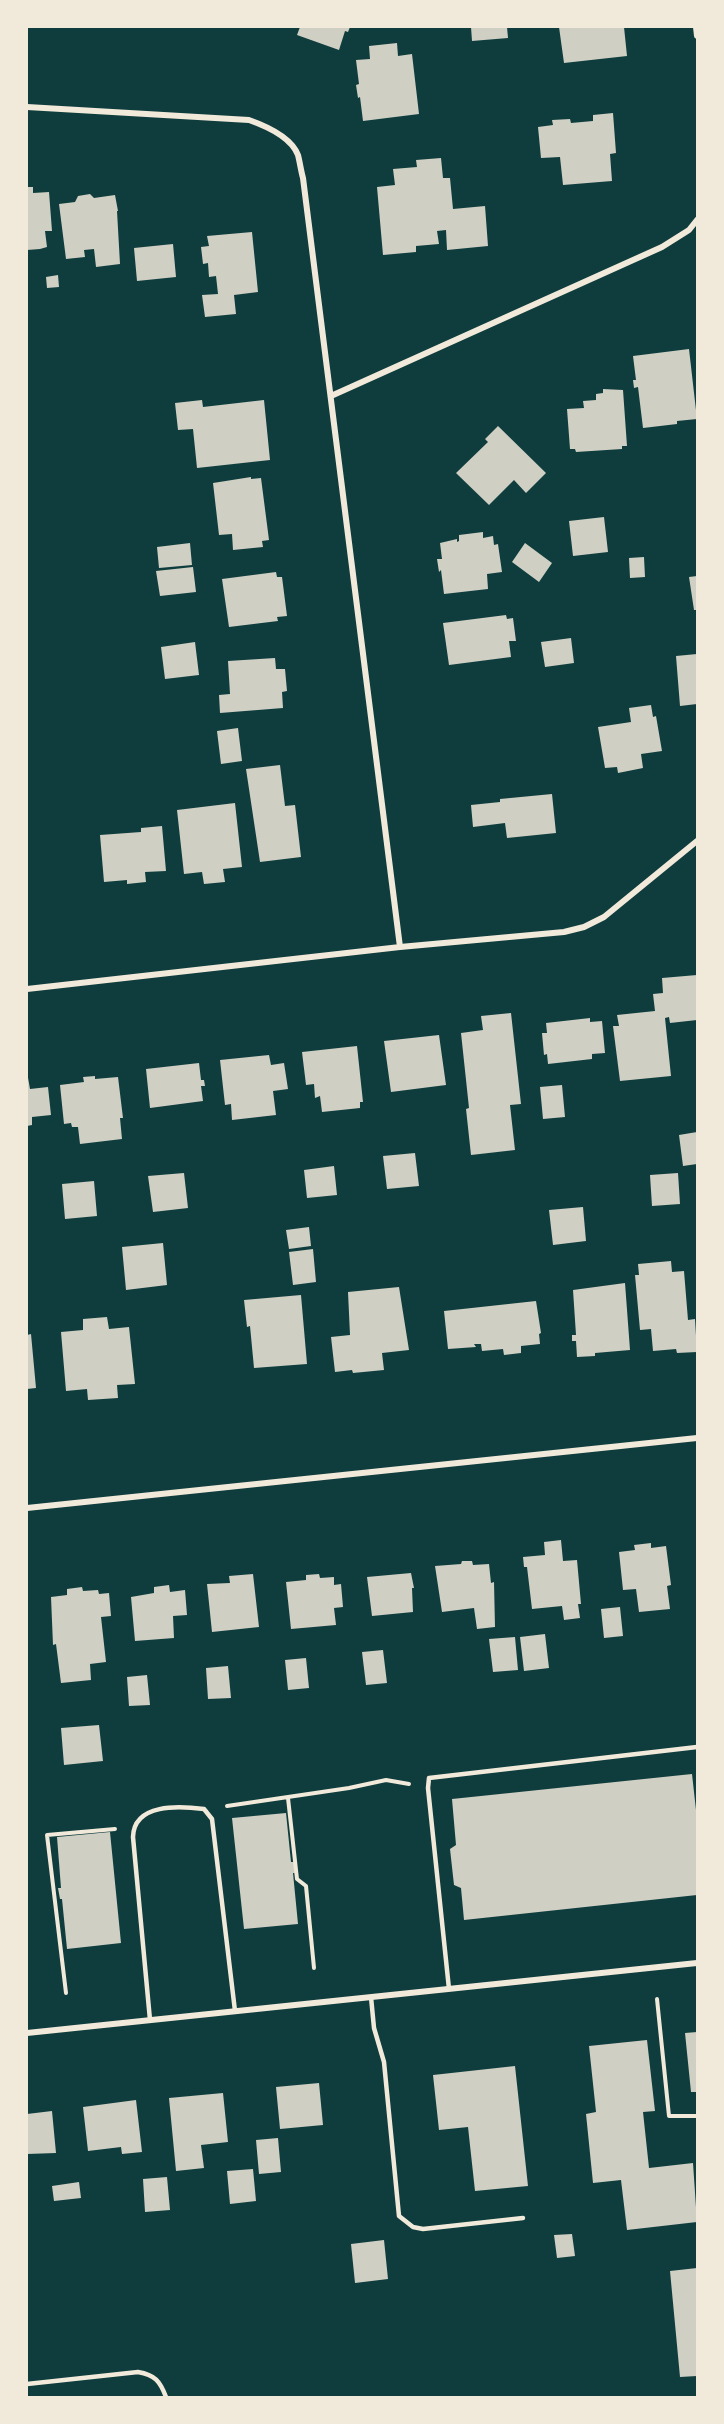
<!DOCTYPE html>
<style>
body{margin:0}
#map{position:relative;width:724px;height:2424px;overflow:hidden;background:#0f3d3e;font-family:"Exo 2",sans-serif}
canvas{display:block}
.frame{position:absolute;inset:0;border:28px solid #f1e9da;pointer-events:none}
</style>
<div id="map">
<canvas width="724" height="2424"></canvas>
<div class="frame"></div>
</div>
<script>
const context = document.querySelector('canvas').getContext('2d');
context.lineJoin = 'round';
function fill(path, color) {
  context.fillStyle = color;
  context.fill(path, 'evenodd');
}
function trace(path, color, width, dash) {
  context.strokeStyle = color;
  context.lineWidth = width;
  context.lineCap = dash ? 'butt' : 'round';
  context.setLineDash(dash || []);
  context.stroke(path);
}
const building = new Path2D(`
 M300,27H350L348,32L345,31L339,50L297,35Z
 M471,27H507L508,38L472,41Z
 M559,27H624L627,56L564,63Z
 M397,43L398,56L412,54L419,114L363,121L360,97L358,98L356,85L359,84L356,60L370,59L369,46Z
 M613,113L616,153L610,154L612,181L563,185L560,157L541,158L538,127L553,125L552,120L570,119L571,123L593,121V115Z
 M441,158L443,178H450L453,209L485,206L488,246L447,250L446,230L437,231L439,244L416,246V252L383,255L377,187L395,185L393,169L417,167L416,160Z
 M27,187H33V193L49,192L52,231H45L47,247L40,249L27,250Z
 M90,194L94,198L115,195L118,211H117L120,264L96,267L94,249L84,250L85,257L66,259L59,204L75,202L78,196Z
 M252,232L258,292L234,295L236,314L205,317L202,295L218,294L216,276L209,277L208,263L203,264L201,247L209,246L207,236Z
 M173,244L176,277L137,281L134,248Z
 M58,275L59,287L47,288L46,277Z
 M689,349L697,419L677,421V424L643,428L638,387L634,388L633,380H636L633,356Z
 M603,389L623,390L627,446H622V449L576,452L575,449H570L567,409L584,408L583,401L596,400V394L603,393Z
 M202,400L203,407L264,400L270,460L197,468L193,429L178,430L175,403Z
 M498,426L546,473L526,493L514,480L489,505L456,473L488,442L485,439Z
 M251,477V479L261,478L269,540L262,541L263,547L233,550L232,534L219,535L213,483Z
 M604,517L608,552L573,556L569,521Z
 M483,532V538L493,536L494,545L498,544L502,572L487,574L488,589L444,594L441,570L439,572L437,559H442L440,543L457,539V542L459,541V535Z
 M190,543L192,565L159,568L157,547Z
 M525,543L552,563L539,582L512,562Z
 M644,557L645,577L630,578L629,558Z
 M193,567L196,592L160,596L156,571Z
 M276,572L277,577H282L287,616L277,617L278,621L229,627L222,579Z
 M697,576V610H694L689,577Z
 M506,615L507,619L513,618L516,641H509L511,657L449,665L443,623Z
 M571,638L574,663L545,667L541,642Z
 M195,642L199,675L165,679L161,647Z
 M697,654V704L680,706L676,656Z
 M275,658L276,669H285L287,691L282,692L283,708L220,713L219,695L230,694L228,661Z
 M651,705L653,717L656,716L662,751L641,754L643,768L618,773L617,767L605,768L598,727L631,722L629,708Z
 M238,728L242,761L221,764L217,731Z
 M280,765L285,806L295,805L301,857L260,862L246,769Z
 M552,794L556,833L507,838L505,823L473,827L471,805L500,802V799Z
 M235,803L242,867L223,869L225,882L204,884L202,872L184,874L177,810Z
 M162,826L166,871L145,872L146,882L127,884V880L104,882L100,835L141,832V828Z
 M697,975V1020L670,1023L669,1017L665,1018L671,1076L620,1081L613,1026H619L617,1015L655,1011L653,994L663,993L662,978Z
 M511,1013L521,1104L510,1105L515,1150L471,1155L466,1109L469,1108L461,1033L483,1030L481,1016Z
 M590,1018V1022L602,1021L605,1053L592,1054V1059L548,1064L547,1054L544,1055L542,1033H547L546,1023Z
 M439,1035L446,1085L391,1092L384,1041Z
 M357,1046L363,1102H360V1108L322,1112L320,1096L315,1098L314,1084L306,1085L302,1052Z
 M269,1055L271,1065L284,1063L288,1089L273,1091L276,1115L232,1120L231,1104L225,1105L220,1060Z
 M199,1063L201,1080H204L205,1086H201L203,1101L150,1108L146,1069Z
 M27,1072L30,1089L48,1087L51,1115L32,1117V1125L27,1126Z
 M95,1076V1079L118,1077L123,1118H120L122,1139L80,1144L78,1127H72L71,1123L64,1124L60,1085L84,1082L83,1077Z
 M562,1085L565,1117L543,1119L540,1087Z
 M697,1132V1164L683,1166L679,1135Z
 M415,1153L419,1186L387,1189L383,1156Z
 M334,1166L337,1195L307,1198L304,1170Z
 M184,1173L188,1208L153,1212L148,1176Z
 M678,1173L680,1204L652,1206L650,1175Z
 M94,1181L97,1216L65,1219L62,1184Z
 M583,1207L586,1241L553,1245L549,1210Z
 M309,1227L311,1246L289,1249L286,1230Z
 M163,1243L167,1285L126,1290L122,1247Z
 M313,1249L316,1282L293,1285L289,1252Z
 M671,1261L672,1272L684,1271L688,1320L695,1319L697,1352L677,1353L676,1349L653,1351L651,1329L640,1330L635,1275H639L638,1264Z
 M625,1283L630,1350L595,1353V1356L577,1357L576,1341H572V1335H576L573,1290Z
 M399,1287L409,1350L382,1353L384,1370L353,1373L352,1370L335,1372L331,1337L350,1335L348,1292Z
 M301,1295L307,1364L254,1368L250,1326L247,1327L244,1300Z
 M536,1301L541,1333L539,1334L540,1344L521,1346V1353L504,1355L503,1349L482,1351L481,1344H474L476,1347L448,1349L444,1311Z
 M107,1317L109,1329L129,1327L135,1384L117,1385L118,1398L88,1400L87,1389L66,1391L61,1332L83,1330V1319Z
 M31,1334L36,1388L27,1389V1335Z
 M561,1540L563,1561L577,1560L581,1604H578L580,1618L564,1620L562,1606L532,1609L527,1567H524L523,1557L545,1555L544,1542Z
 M651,1543V1548L666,1546L671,1585L667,1586L670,1609L639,1612L636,1589L623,1590L619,1552L635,1550L634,1545Z
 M462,1561H472L473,1565L489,1564L491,1583L494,1582L495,1627L477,1629L474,1608L442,1612L435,1566L461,1564Z
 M411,1573L414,1588H412L413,1612L372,1616L367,1577Z
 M253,1574L259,1627L212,1632L207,1584L230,1583L229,1576Z
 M319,1574L320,1578L334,1577V1585L341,1584L343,1607L334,1608L336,1625L291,1629L286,1582L306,1580V1575Z
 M169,1585L170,1592L185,1590L187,1615L173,1616L174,1638L135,1641L131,1597L154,1593V1587Z
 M82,1587L83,1591L98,1590L99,1594L109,1593L111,1616L101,1617L106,1662L90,1664L91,1680L61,1683L56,1644L53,1645L51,1597L67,1595V1589Z
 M620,1607L623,1636L604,1638L601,1609Z
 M545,1634L549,1668L524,1671L520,1637Z
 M515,1637L518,1670L493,1672L489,1639Z
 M383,1650L387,1683L366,1685L362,1652Z
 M306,1658L309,1688L288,1690L285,1660Z
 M228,1666L231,1698L208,1699L206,1668Z
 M147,1675L150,1705L129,1706L127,1677Z
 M99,1725L103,1761L64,1765L61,1728Z
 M692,1774L697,1819V1895L464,1920L461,1888L454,1885L450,1849L456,1845L452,1799Z
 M286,1813L291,1862H294L295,1873H293L298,1924L244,1929L232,1818Z
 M110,1832L121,1943L67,1949L62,1899H60L58,1888H61L57,1837Z
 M697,2032V2092H691L685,2033Z
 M647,2040L655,2111L643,2112L649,2168L693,2163L697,2222L627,2230L621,2180L593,2183L586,2114L596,2112L589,2046Z
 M515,2066L528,2186L475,2191L468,2127L439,2130L433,2075Z
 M319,2083L323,2125L280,2129L276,2087Z
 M223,2093L228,2142L201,2145L204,2168L176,2171L169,2098Z
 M136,2100L142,2152L122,2154L121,2147L88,2151L83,2107Z
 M52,2111L56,2153L27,2154V2114Z
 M278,2138L281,2172L259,2174L256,2140Z
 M253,2169L256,2201L230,2204L227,2171Z
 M167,2177L170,2210L145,2212L143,2179Z
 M79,2182L81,2198L54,2201L52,2186Z
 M572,2234L575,2256L557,2258L554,2235Z
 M384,2240L388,2279L355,2283L351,2244Z
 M697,2268V2376L680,2377L670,2271Z`);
const path = new Path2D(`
 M288,1798L297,1879L306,1886L314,1968
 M227,1806L349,1788L386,1780L409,1784
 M66,1993L47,1835L115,1829
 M657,1999L669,2116H697`);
const service = new Path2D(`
 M449,1989L428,1788L429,1778L697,1747
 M371,1997L374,2028L384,2062L399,2216L413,2227L423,2229L523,2218
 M150,2020L133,1837C134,1803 179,1806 204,1809L212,1819L235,2011
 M27,2384L138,2372C155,2375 160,2381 166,2397`);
const minor = new Path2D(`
 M696,27L697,36
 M27,107L249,120C266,126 291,137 298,155C300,163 301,171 303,178L400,947
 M331,396L662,247L689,230L697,220
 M27,989L400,947L564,932L584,927L604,917L697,841
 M27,1508L697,1438
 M27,2033L697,1963`);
fill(building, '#cfcfc3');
trace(path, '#f1e9da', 4);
trace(service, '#f1e9da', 4.5);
trace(minor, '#f1e9da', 6);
</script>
